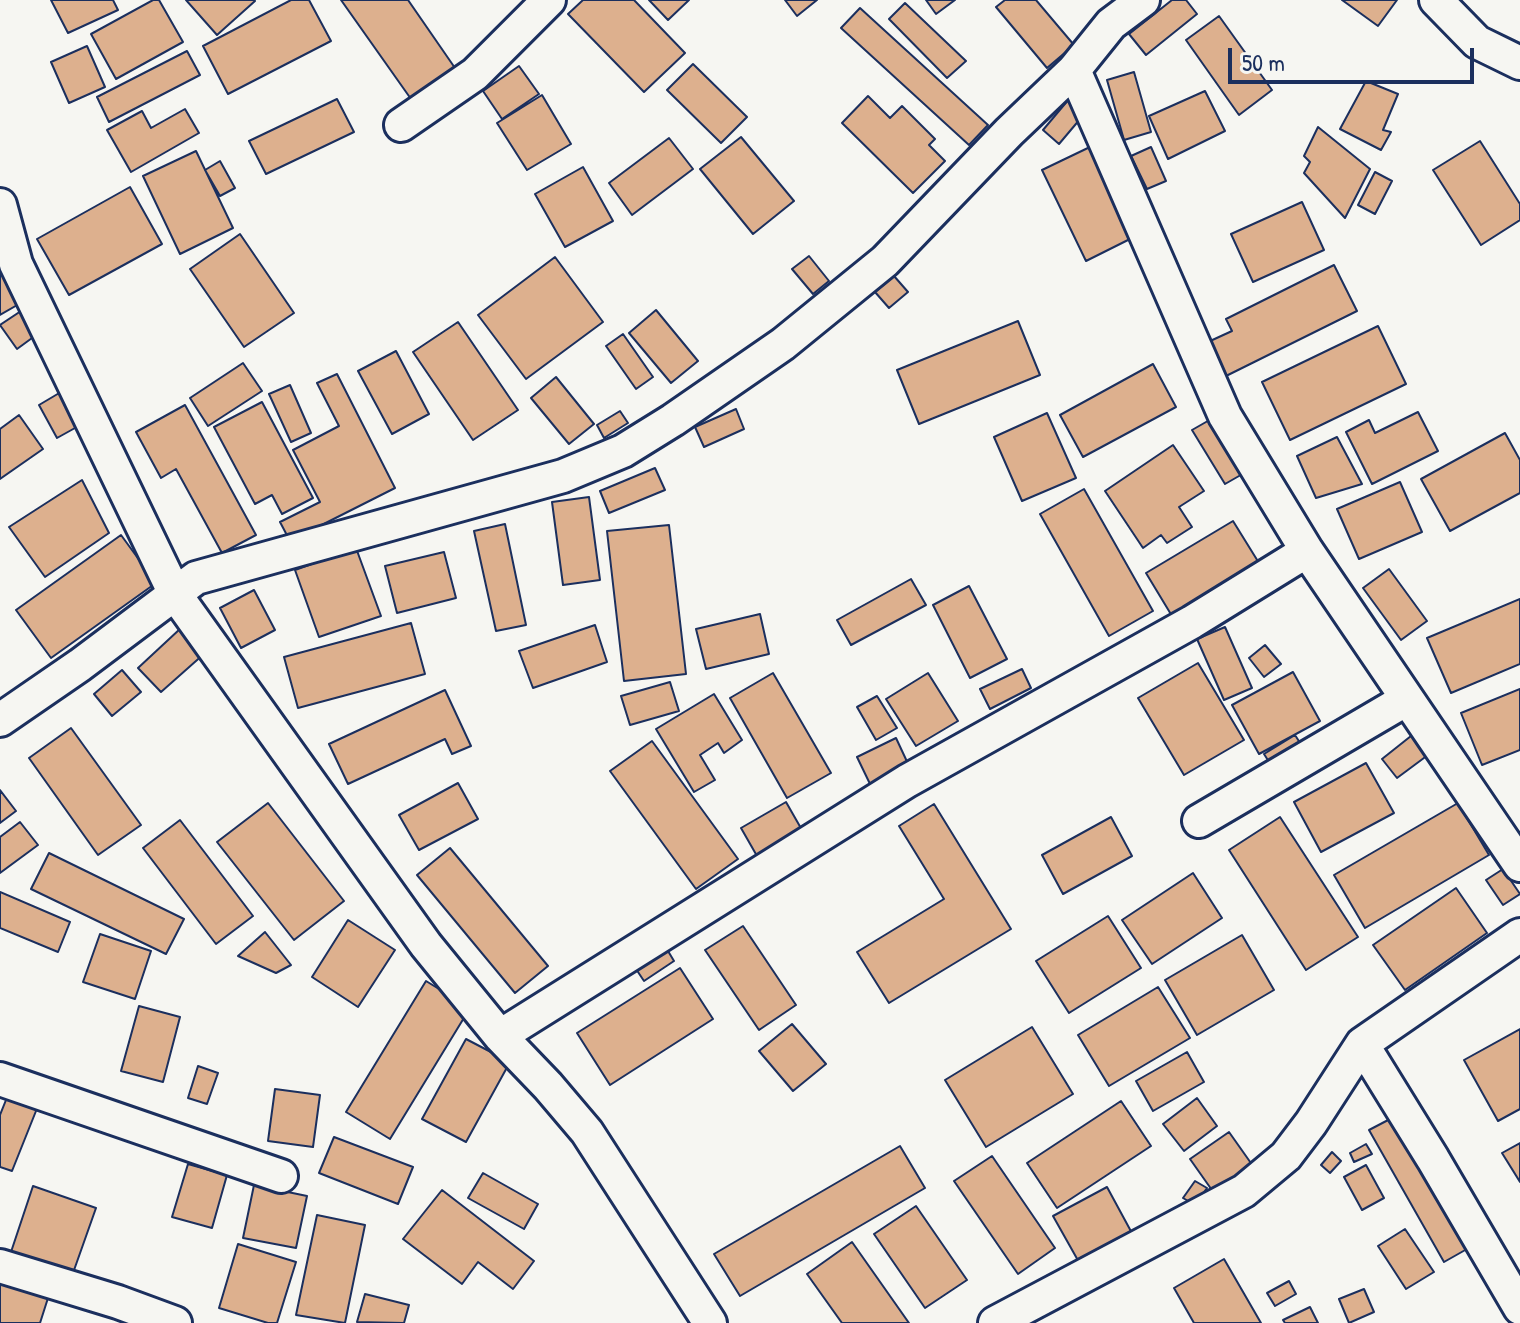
<!DOCTYPE html>
<style>
body{margin:0}
#map{position:relative;width:1520px;height:1323px;overflow:hidden;background:#f6f6f2;font-family:"Patrick Hand",sans-serif}
canvas{display:block}
.scale{position:absolute;left:1228px;top:48px;width:246px;height:36px;box-sizing:border-box;border:4px solid #1b2f5e;border-top:0;padding-left:10px;font-size:24px;line-height:28px;white-space:nowrap;color:#1b2f5e;-webkit-text-stroke:6px #f6f6f2;paint-order:stroke}
</style>
<div id="map">
<canvas width="1520" height="1323"></canvas>
<div class="scale">50 m</div>
</div>
<script>
const context = document.querySelector('canvas').getContext('2d');
context.lineJoin = 'round';
function fill(path, color) {
  context.fillStyle = color;
  context.fill(path, 'evenodd');
}
function trace(path, color, width, dash) {
  context.strokeStyle = color;
  context.lineWidth = width;
  context.lineCap = dash ? 'butt' : 'round';
  context.setLineDash(dash || []);
  context.stroke(path);
}
const building = new Path2D(`
 M51,0H113L118,10L68,33Z
 M153,0H159L183,42L116,79L91,34Z
 M186,0H254L255,1L217,35Z
 M291,0H309L331,41L228,94L203,46Z
 M341,0H408L455,68L411,99Z
 M583,0H634L685,53L644,92L568,14Z
 M649,0H689L668,20Z
 M785,0H817L797,16Z
 M926,0H955L936,14Z
 M1005,0H1036L1074,45L1047,68L996,7Z
 M1172,0H1186L1197,14L1146,55L1129,34Z
 M1342,0H1397L1378,26Z
 M905,3L966,61L947,78L889,19Z
 M860,8L988,125L969,145L841,28Z
 M1219,16L1272,90L1239,115L1186,40Z
 M87,46L105,87L69,103L51,62Z
 M187,51L200,75L109,122L97,97Z
 M693,64L747,117L721,143L667,90Z
 M519,66L539,94L502,119L483,91Z
 M1134,72L1151,132L1124,140L1107,80Z
 M1366,81L1398,94L1383,130L1391,132L1381,150L1340,129Z
 M1205,91L1225,131L1168,159L1149,116Z
 M542,95L571,144L527,170L497,123Z
 M868,96L890,118L902,106L935,139L929,145L945,161L913,193L842,123Z
 M337,99L354,132L266,174L249,141Z
 M1069,99L1086,112L1059,144L1043,130Z
 M185,109L199,133L131,172L107,130L142,111L151,128Z
 M1318,127L1370,169L1345,218L1304,173L1310,162L1304,156Z
 M741,137L794,201L753,234L700,169Z
 M669,138L693,169L632,215L609,183Z
 M1480,141L1520,204V220L1481,245L1433,170Z
 M1092,146L1136,236L1086,261L1042,170Z
 M1151,147L1166,181L1147,189L1131,156Z
 M196,151L233,228L180,254L143,176Z
 M220,161L235,188L220,196L205,170Z
 M583,167L613,221L565,247L535,194Z
 M1375,172L1392,181L1375,214L1358,205Z
 M130,187L162,244L69,295L37,239Z
 M1302,202L1324,250L1253,282L1231,234Z
 M240,234L294,313L244,347L190,269Z
 M809,256L829,281L813,294L792,269Z
 M555,257L603,322L526,379L478,315Z
 M1334,265L1357,311L1226,376L1208,342L1232,331L1226,319Z
 M0,266L26,300L0,315Z
 M894,276L908,292L889,308L875,292Z
 M27,307L43,330L17,349L0,325Z
 M656,310L698,361L671,383L629,333Z
 M1018,321L1040,375L919,424L897,370Z
 M458,322L518,410L473,440L413,352Z
 M1378,326L1406,384L1290,440L1262,382Z
 M623,334L653,377L636,389L606,346Z
 M396,351L429,414L392,434L358,371Z
 M243,363L262,391L208,426L190,398Z
 M1153,364L1176,407L1083,457L1060,415Z
 M337,374L395,488L290,541L280,522L320,502L293,450L339,426L317,383Z
 M556,377L594,424L569,444L531,398Z
 M290,385L311,433L291,442L269,394Z
 M66,389L84,423L57,438L39,405Z
 M262,402L313,498L282,514L272,495L255,504L214,427Z
 M185,405L256,535L222,553L176,469L161,478L136,432Z
 M736,409L744,429L704,447L695,427Z
 M620,411L628,423L604,438L597,425Z
 M1418,412L1438,451L1372,484L1346,432L1369,420L1375,433Z
 M1047,413L1076,478L1022,501L994,437Z
 M19,415L43,449L0,479V429Z
 M1213,418L1246,472L1225,484L1192,430Z
 M1505,433L1520,460V493L1450,531L1421,479Z
 M1337,437L1362,484L1316,498L1297,456Z
 M1173,445L1204,491L1179,507L1192,527L1167,543L1161,535L1143,548L1105,491Z
 M655,468L665,490L609,513L600,491Z
 M82,480L109,533L45,577L9,527Z
 M1400,482L1422,532L1359,559L1337,509Z
 M1084,489L1153,611L1109,636L1040,514Z
 M589,497L600,580L563,585L552,502Z
 M1233,521L1259,563L1172,616L1146,573Z
 M505,524L526,625L496,631L474,531Z
 M669,525L686,674L624,681L607,531Z
 M121,535L156,583L51,658L16,610Z
 M356,548L381,616L319,637L295,570Z
 M444,552L456,598L397,613L385,566Z
 M1389,569L1427,621L1401,640L1363,588Z
 M911,579L926,605L851,645L837,620Z
 M969,586L1007,659L970,678L933,605Z
 M254,590L275,630L241,648L220,608Z
 M1520,599V664L1451,693L1427,638Z
 M760,614L769,654L706,669L696,629Z
 M411,623L425,674L298,708L284,657Z
 M595,625L607,662L533,688L519,651Z
 M1225,627L1252,688L1224,700L1197,639Z
 M181,628L205,653L161,692L138,668Z
 M1265,645L1281,664L1264,677L1249,658Z
 M1198,663L1244,740L1184,775L1138,698Z
 M1022,669L1031,688L990,709L980,689Z
 M122,670L141,692L112,716L94,694Z
 M1293,672L1320,721L1259,754L1232,705Z
 M773,673L831,773L787,798L730,698Z
 M928,673L958,721L916,746L886,699Z
 M670,682L679,711L630,725L621,696Z
 M1520,689V750L1482,765L1461,713Z
 M445,690L471,746L452,754L445,739L348,784L329,744Z
 M714,694L742,740L724,753L718,743L700,755L715,780L694,792L656,729Z
 M877,696L897,728L876,740L857,707Z
 M71,728L141,825L98,855L29,758Z
 M1416,732L1432,752L1397,778L1382,759Z
 M1295,735L1302,746L1271,765L1264,754Z
 M896,738L910,768L871,786L857,757Z
 M652,741L738,859L696,889L610,771Z
 M1366,763L1394,813L1321,852L1294,802Z
 M458,783L478,819L419,850L399,815Z
 M0,790L16,811L0,823Z
 M786,802L802,830L757,856L741,828Z
 M268,803L344,901L294,940L217,842Z
 M1458,803L1489,855L1365,928L1334,875Z
 M934,804L1011,929L889,1003L857,952L944,899L899,826Z
 M1111,817L1132,856L1063,894L1042,855Z
 M1280,817L1358,937L1306,970L1229,850Z
 M180,820L253,916L216,944L143,848Z
 M20,822L38,845L0,873V837Z
 M450,848L548,966L515,993L417,875Z
 M49,853L184,919L166,954L31,889Z
 M1503,869L1520,894L1503,905L1486,880Z
 M1193,873L1222,918L1152,964L1122,920Z
 M1456,888L1487,933L1405,990L1373,945Z
 M0,892L70,922L58,952L0,928Z
 M1108,916L1141,968L1069,1013L1036,961Z
 M348,920L395,950L358,1007L312,977Z
 M743,926L796,1005L759,1030L705,950Z
 M265,932L291,965L276,973L238,956Z
 M100,934L151,951L135,999L83,982Z
 M1242,935L1274,990L1197,1035L1165,980Z
 M665,946L674,961L644,981L634,966Z
 M680,968L713,1019L610,1085L577,1033Z
 M426,981L470,1008L390,1139L346,1112Z
 M1158,987L1190,1038L1109,1086L1078,1035Z
 M139,1006L180,1017L163,1082L121,1071Z
 M792,1024L826,1064L793,1091L759,1051Z
 M1032,1027L1073,1094L986,1147L945,1080Z
 M1520,1029V1109L1498,1121L1464,1060Z
 M466,1039L510,1062L466,1142L422,1119Z
 M1187,1052L1204,1082L1153,1111L1136,1081Z
 M198,1066L218,1073L207,1104L188,1098Z
 M275,1089L320,1095L313,1147L268,1141Z
 M8,1095L38,1106L12,1171L0,1167V1115Z
 M1197,1098L1217,1126L1184,1151L1163,1124Z
 M1121,1101L1151,1146L1057,1208L1027,1163Z
 M1392,1118L1467,1249L1444,1262L1369,1130Z
 M1229,1132L1253,1166L1214,1193L1190,1159Z
 M334,1137L413,1167L398,1204L319,1173Z
 M1520,1143V1182L1502,1153Z
 M1366,1144L1372,1154L1354,1162L1350,1153Z
 M900,1146L925,1188L740,1296L714,1254Z
 M1332,1152L1341,1161L1330,1173L1321,1165Z
 M992,1156L1055,1248L1018,1274L954,1181Z
 M188,1164L227,1175L212,1228L172,1217Z
 M1366,1165L1384,1198L1362,1210L1344,1177Z
 M483,1173L538,1204L524,1229L468,1198Z
 M1195,1181L1207,1188L1195,1205L1183,1198Z
 M254,1185L307,1196L296,1248L243,1238Z
 M33,1186L96,1208L73,1273L11,1252Z
 M1107,1187L1133,1235L1080,1264L1053,1216Z
 M442,1190L534,1261L513,1289L478,1262L462,1284L403,1239Z
 M916,1206L967,1280L925,1308L874,1234Z
 M317,1215L365,1225L345,1323L296,1315Z
 M1405,1229L1434,1272L1406,1289L1378,1246Z
 M852,1242L909,1323H842L807,1274Z
 M238,1244L296,1262L277,1323H268L219,1308Z
 M1224,1259L1261,1323H1194L1174,1288Z
 M1289,1281L1296,1294L1275,1306L1267,1293Z
 M0,1283L48,1298L40,1323H0Z
 M1364,1289L1374,1312L1349,1323L1339,1299Z
 M365,1294L409,1305L404,1323L357,1322Z
 M1310,1307L1318,1323H1285L1283,1320Z`);
const street = new Path2D(`
 M1436,0L1477,42L1520,63
 M1074,70L1225,416L1307,551L1520,865
 M401,125L475,74L549,0
 M0,205L16,264L175,594L426,945L500,1036L548,1086L587,1132L710,1323
 M0,720L80,665L196,578L563,476L623,451L673,420L783,344L885,261L1009,132L1074,70L1111,24L1143,0
 M1199,821L1407,699
 M500,1036L907,781L1192,622L1307,551
 M1362,1044L1433,1159L1520,1308
 M0,1079L281,1176
 M0,1266L118,1302L175,1323
 M995,1323L1244,1191L1286,1156L1311,1123L1362,1044L1520,935`);
fill(building, '#ddb08e');
trace(building, '#1b2f5e', 2);
trace(street, '#1b2f5e', 38);
trace(street, '#f6f6f2', 32);
</script>
